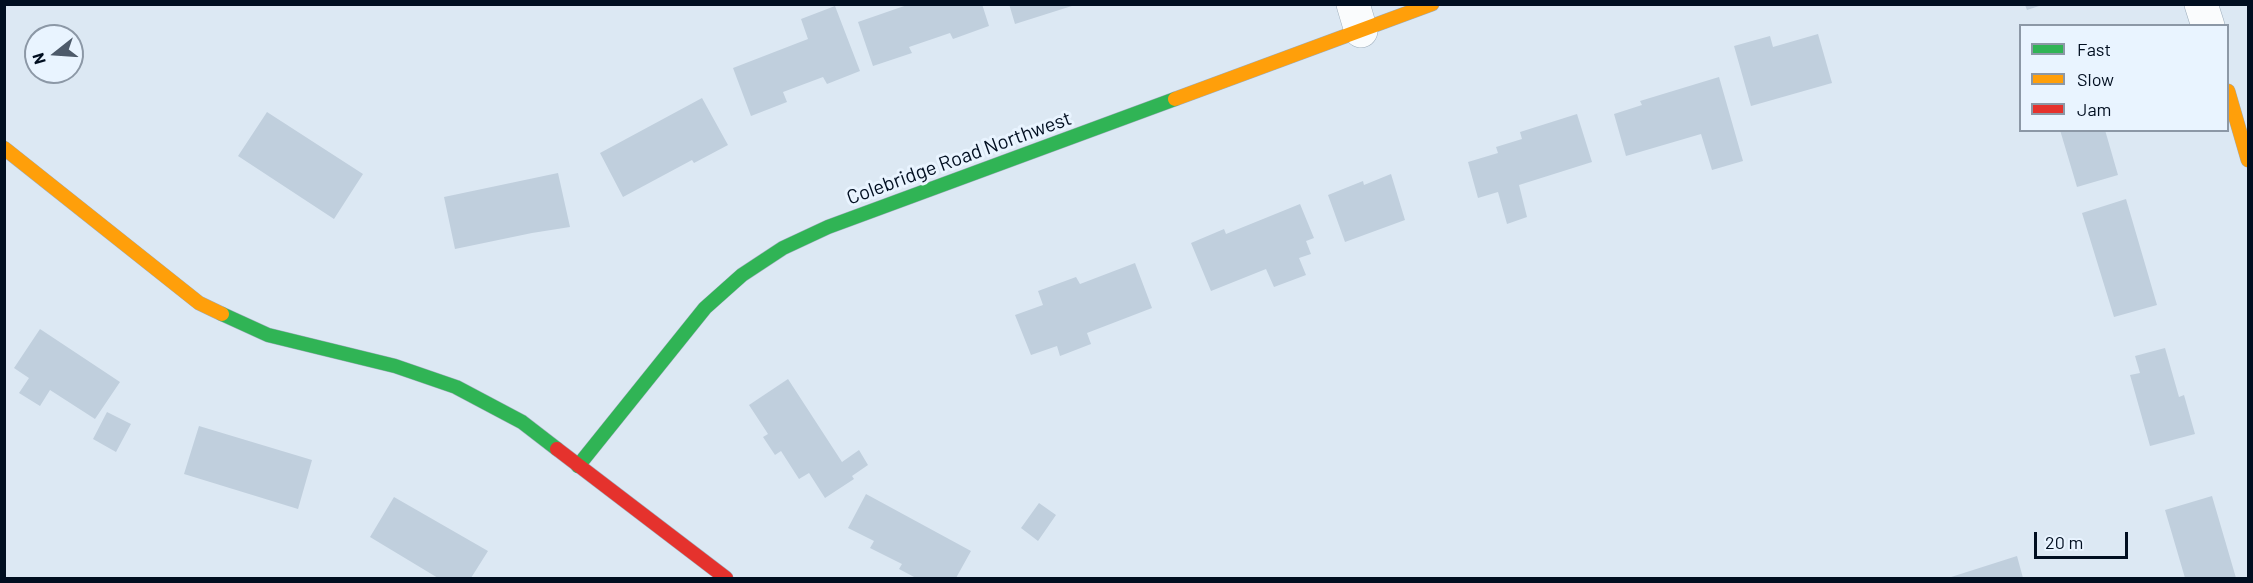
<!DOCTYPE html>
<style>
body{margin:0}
#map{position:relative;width:2253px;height:583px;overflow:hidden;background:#dce8f3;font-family:Barlow,sans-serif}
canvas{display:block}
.frame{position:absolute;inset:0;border:6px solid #000e20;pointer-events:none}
.legend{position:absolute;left:2019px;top:24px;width:210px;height:108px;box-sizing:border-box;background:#e9f4ff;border:2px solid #8c98a6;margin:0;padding:8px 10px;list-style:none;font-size:18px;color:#000e20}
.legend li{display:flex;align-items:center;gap:12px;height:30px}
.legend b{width:30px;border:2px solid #8c98a6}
.north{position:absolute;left:24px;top:24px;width:60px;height:60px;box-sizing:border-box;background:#e9f4ff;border:2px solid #8c98a6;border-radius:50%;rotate:253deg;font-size:16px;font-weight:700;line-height:24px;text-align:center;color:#000e20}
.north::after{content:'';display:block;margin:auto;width:21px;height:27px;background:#4d5a6a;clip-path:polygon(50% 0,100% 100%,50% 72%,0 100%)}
.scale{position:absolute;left:2034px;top:532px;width:94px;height:27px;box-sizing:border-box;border:3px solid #000e20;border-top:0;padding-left:8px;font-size:18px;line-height:21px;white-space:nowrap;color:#000e20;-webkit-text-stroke:4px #e9f4ff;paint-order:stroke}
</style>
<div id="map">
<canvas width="2253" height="583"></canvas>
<div class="frame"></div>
<ul class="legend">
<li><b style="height:8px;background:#30b455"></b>Fast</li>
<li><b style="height:8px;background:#ff9f0a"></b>Slow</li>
<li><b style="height:8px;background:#e5322d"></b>Jam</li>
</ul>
<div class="north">N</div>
<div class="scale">20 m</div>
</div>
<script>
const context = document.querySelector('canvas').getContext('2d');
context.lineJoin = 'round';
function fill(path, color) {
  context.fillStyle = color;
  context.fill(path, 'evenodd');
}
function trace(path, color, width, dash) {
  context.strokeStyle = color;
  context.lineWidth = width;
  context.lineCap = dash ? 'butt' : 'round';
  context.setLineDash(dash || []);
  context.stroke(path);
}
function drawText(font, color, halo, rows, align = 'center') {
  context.font = font + ' Barlow,sans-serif';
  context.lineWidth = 6;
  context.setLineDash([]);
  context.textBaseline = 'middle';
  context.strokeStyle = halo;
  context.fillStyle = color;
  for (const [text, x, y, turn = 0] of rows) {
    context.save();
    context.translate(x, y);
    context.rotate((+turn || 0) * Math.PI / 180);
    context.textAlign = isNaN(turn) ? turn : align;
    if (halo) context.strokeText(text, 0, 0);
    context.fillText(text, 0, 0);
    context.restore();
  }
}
const building = new Path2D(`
 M910,4H982L989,26L953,39L950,33L909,47L912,53L873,66L858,22Z
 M1009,4H1075V5L1015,24Z
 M2025,5H2042L2027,10Z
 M835,6L860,71L827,84L823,77L783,92L787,102L751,116L733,68L808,39L801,19Z
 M1818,34L1832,83L1751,106L1734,46L1770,36L1773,47Z
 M1719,77L1743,161L1712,170L1701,134L1626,156L1614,114L1642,105L1640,101Z
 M702,98L728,145L694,163L692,160L623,197L600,153Z
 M267,112L363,174L334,219L238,156Z
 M1577,114L1592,162L1519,185L1527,217L1507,224L1498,192L1478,198L1468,162L1498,153L1496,147L1522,139L1520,132Z
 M2060,130H2105L2118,175L2077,187Z
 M558,173L570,227L532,233L455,249L444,197Z
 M1391,174L1405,220L1345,242L1328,195L1363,181L1364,185Z
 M2126,199L2157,305L2114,317L2082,213Z
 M1300,204L1314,238L1306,241L1311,254L1299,258L1306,275L1274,287L1266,269L1211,291L1191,243L1224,229L1226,234Z
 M1135,263L1152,308L1087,333L1091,344L1060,356L1057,346L1031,355L1015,315L1043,305L1038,291L1076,277L1080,284Z
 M40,329L120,382L95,419L50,390L40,406L19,393L29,378L14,368Z
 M2165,348L2179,397L2184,395L2195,434L2150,446L2130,375L2140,373L2135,356Z
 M788,379L842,462L859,450L868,465L852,476L854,479L825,498L809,473L799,479L781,451L775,455L763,437L768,434L749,405Z
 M107,412L131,424L116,452L93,439Z
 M199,426L312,460L298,509L184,474Z
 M866,494L971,551L956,578H916L899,569L902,564L870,548L874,541L848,528Z
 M2212,496L2236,578H2185L2165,510Z
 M394,497L488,551L471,578H438L370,537Z
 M1039,503L1056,515L1038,541L1021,528Z
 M2017,556L2023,578H1948Z`);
const street = new Path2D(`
 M1353,4L1361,31
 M2201,4L2208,26`);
const fast = new Path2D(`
 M222,314L268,335L395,366L456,387L522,422L557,449
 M578,466L705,308L742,275L783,248L828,227L1175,99`);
const slow = new Path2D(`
 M2228,91L2248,160
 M1175,99L1432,4
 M4,148L199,303L222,314`);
const jam = new Path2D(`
 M557,449L726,578`);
const streetNames = [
 ["Colebridge Road Northwest",959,158,-20]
];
fill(building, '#c0cfdd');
trace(street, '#9dadbb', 34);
trace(fast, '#9dadbb', 15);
trace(slow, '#9dadbb', 15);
trace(jam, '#9dadbb', 15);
trace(street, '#fafcfd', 33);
trace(fast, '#30b455', 14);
trace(slow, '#ff9f0a', 14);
trace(jam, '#e5322d', 14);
drawText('20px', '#000e20', '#e9f4ff', streetNames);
</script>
